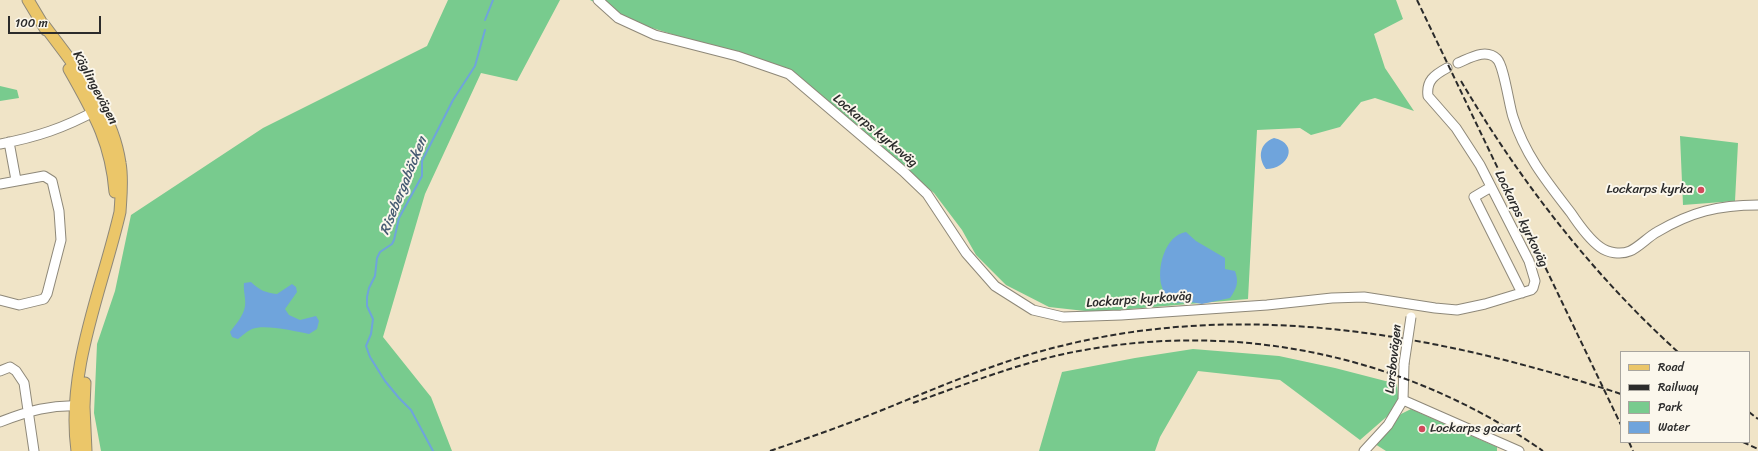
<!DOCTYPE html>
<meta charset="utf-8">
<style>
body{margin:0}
#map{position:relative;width:1758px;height:451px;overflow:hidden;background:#f0e4c7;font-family:Sriracha,sans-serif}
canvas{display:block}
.legend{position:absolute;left:1620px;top:351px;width:130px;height:92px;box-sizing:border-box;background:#fbf7ec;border:1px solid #a8a59f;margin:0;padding:5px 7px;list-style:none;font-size:12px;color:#2b2b2b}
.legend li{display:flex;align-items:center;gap:8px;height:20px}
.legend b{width:20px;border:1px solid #a8a59f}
.scale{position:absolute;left:8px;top:16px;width:93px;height:18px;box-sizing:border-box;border:2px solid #2b2b2b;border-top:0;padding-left:5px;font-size:12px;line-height:14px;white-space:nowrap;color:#2b2b2b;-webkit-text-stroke:3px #fbf7ec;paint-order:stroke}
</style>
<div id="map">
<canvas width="1758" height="451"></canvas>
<ul class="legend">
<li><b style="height:5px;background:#ebc669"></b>Road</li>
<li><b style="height:5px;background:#2b2b2b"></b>Railway</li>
<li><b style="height:11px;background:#78cb8e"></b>Park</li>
<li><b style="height:11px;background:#6fa4dc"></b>Water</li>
</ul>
<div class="scale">100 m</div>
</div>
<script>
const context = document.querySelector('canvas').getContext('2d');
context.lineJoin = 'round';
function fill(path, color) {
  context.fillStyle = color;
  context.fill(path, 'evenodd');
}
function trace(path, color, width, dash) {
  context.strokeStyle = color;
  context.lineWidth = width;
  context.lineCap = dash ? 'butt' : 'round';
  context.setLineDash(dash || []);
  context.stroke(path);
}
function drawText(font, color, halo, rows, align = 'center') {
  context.font = font + ' Sriracha,sans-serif';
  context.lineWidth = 4;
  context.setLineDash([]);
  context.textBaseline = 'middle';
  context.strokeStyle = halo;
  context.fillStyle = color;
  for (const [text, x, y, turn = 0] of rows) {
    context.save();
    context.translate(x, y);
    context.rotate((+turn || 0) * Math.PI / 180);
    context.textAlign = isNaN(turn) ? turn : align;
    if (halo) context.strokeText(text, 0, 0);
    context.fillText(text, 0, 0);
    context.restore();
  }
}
const green = new Path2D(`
 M448,0H560L517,81L481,73L425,194L383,337L431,397L452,451H101L94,413L97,344L115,291L131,215L263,128L427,46Z
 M590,0H1396L1403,19L1374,34L1385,68L1414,111L1375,98L1361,102L1340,127L1311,135L1300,128L1257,130L1248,299L1094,312L1049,307L1006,285L976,255L962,230L934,193L793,72L633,22Z
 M0,86L17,90L19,98L0,101Z
 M1680,136L1738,143L1735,201L1683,205Z
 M1193,349L1279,356L1335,368L1397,384L1399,406L1360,440L1280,380L1198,371L1160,437L1155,451H1039L1062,372L1135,358Z
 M1411,409L1497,447V451H1386L1375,444L1401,414Z`);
const water = new Path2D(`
 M1274,138C1300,144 1288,169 1266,169C1257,157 1260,143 1274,138Z
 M1186,232L1196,241L1225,258V269L1235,271C1239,282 1237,288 1230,298L1202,304L1191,302L1172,303C1167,298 1164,294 1162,287C1156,269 1165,235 1186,232Z
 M251,282C259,290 266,293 277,294L292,284L296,287L297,292L285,309L289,315L300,320L316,316L319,321L317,329L309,334C295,331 264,324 252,329C247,331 242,336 238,339L232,337L230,332C236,324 244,315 245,306C246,298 243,291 244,283Z`);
const stream = new Path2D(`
 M485,20L493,0
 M433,451L411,410L399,398L385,381L370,357L366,346L371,334L373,319L367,306V297L369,288L375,276L377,258L380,252L392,244L394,240L399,218L422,176V161L453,100L475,66L485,30`);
const minor = new Path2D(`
 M598,0L618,18L655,35L737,56L789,74L903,171L927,194L966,253L995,286L1033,310L1063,317L1121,315L1267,305L1332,298L1364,297L1435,308L1457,310L1485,304L1531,290L1533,288L1535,281L1529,261L1480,165L1456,128L1428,96C1426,81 1434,75 1447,68
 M1458,63C1470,58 1486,48 1497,59C1504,66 1509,105 1513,117C1525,155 1547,182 1571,213C1579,225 1589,239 1600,247C1608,253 1621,255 1630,251C1639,247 1648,237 1657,232C1691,212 1718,205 1758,205
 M9,142L16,180
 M0,144C37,137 64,128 97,110
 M0,184L44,176L52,181L59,211L61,240L47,294L44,299L19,305L0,300
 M1491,187L1474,197L1522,293
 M0,371L10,367L16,371L24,383L34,451
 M1403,400L1519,451
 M0,422C28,411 52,404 82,406
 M1364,451L1388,425L1403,400L1404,364`);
const major = new Path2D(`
 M28,0L46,30
 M44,25C75,67 112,109 120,163C123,179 121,196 120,212C102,290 66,370 77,451
 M69,69C93,112 111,141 115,192
 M85,383L84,407L86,451`);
const rail = new Path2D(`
 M1417,0L1621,425
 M1461,81C1520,181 1592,274 1678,352
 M913,403C960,386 1007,368 1055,356C1224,317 1401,352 1543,451
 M1749,412L1758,419
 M1629,442L1633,451
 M1743,442L1758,449
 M770,451C799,441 828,431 857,420C924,394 990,363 1061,346C1248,299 1441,335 1621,394`);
const minorBridge = new Path2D(`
 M1404,364L1411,317`);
const markers = [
 [1701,190,4,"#d1495b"],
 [1422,429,4,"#d1495b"]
];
const streetNames = [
 ["Käglingevägen",95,88,62],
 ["Lockarps kyrkoväg",875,131,40],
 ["Lockarps kyrkoväg",1521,219,64],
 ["Lockarps kyrkoväg",1139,300,-4],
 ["Larsbovägen",1394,359,-84]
];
const poiNames = [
 ["Lockarps kyrka",1693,190],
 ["Lockarps gocart",1430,429,"left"]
];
const waterNames = [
 ["Risebergabäcken",404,186,-68]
];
fill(green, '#78cb8e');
fill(water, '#6fa4dc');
trace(stream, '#6fa4dc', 2);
trace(minor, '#8e8879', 11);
trace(major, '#8e8879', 13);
trace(minor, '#fff', 9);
trace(major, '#ebc669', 11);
trace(rail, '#2b2b2b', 2, [6, 3]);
trace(minorBridge, '#8e8879', 11, []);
trace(minorBridge, '#fff', 9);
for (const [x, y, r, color] of markers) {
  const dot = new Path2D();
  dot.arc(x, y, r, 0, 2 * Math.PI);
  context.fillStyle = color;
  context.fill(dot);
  trace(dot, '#fbf7ec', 1.5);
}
drawText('13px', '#2b2b2b', '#fbf7ec', streetNames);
drawText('13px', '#2b2b2b', '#fbf7ec', poiNames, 'right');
drawText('italic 14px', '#465b72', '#fbf7ec', waterNames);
</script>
